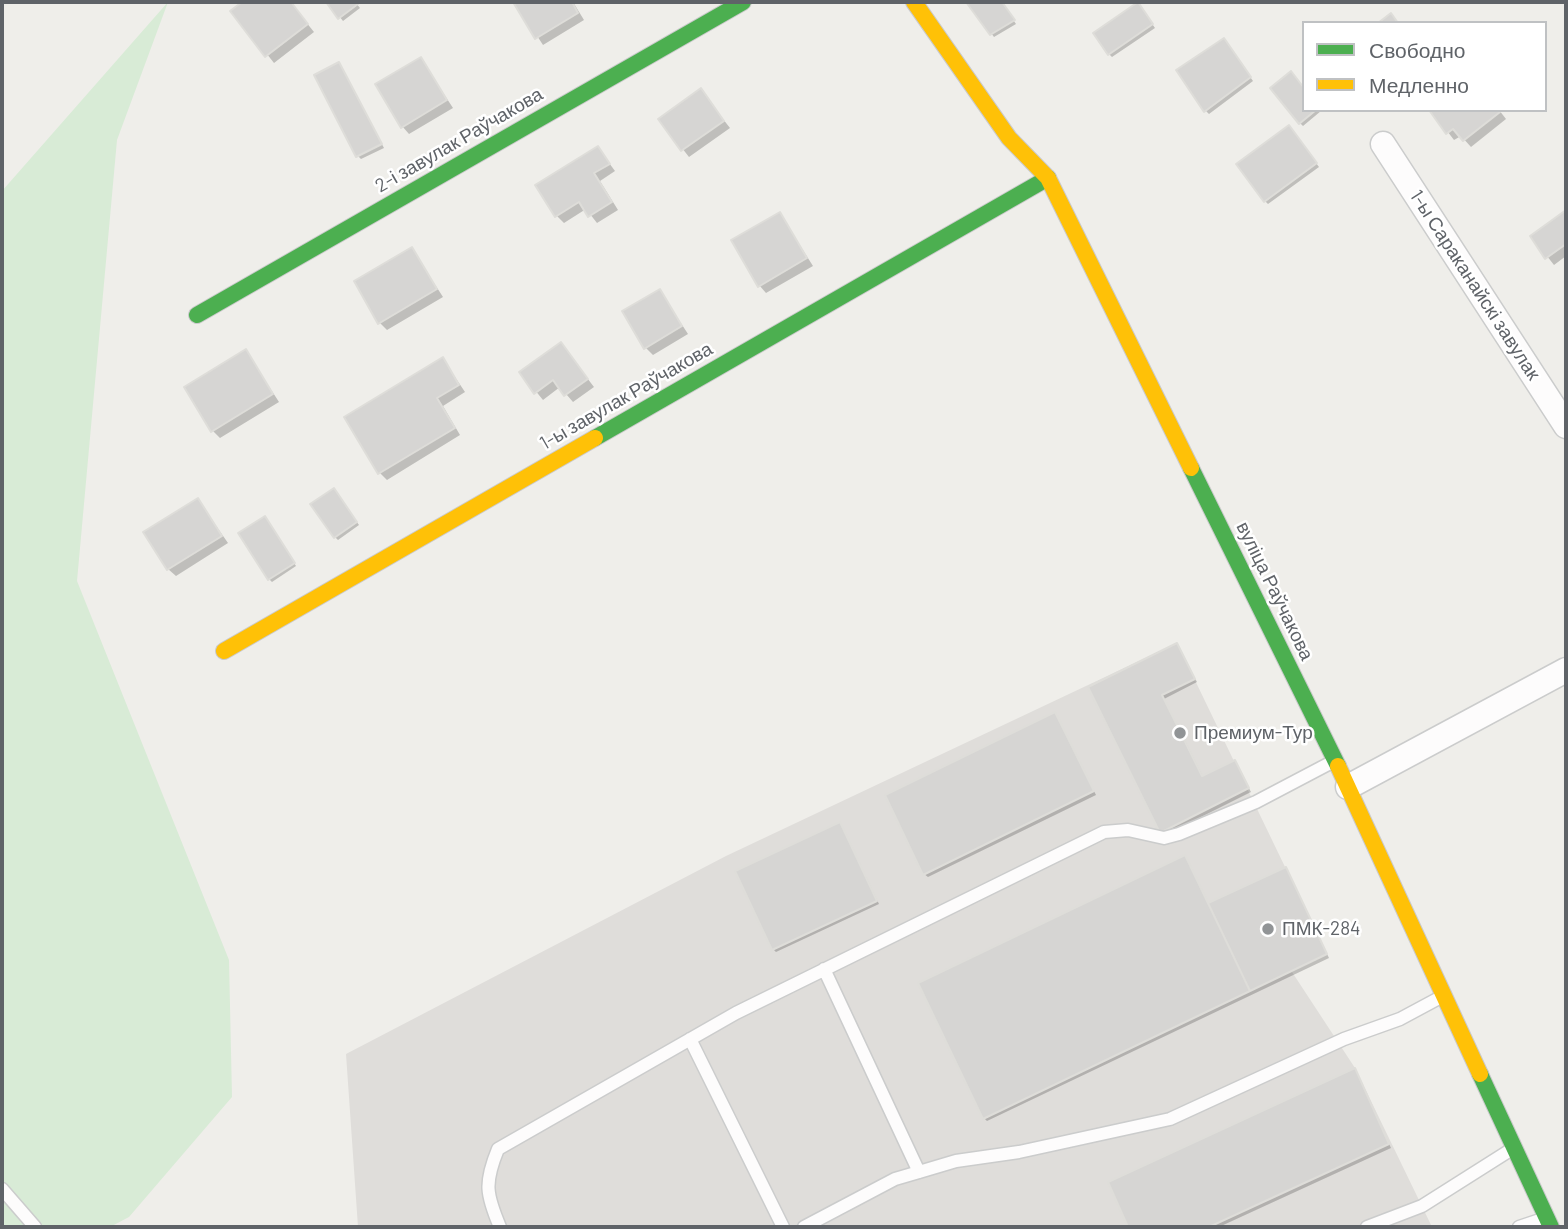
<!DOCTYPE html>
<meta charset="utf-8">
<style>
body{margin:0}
#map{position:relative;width:1568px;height:1229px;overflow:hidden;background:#efeeea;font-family:Barlow,sans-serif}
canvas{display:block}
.frame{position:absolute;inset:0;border:4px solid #5f6368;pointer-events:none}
.legend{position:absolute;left:1302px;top:21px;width:245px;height:91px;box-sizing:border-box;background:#fff;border:2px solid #bfc1c3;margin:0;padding:9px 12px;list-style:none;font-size:21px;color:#5f6368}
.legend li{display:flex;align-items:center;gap:14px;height:35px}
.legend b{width:35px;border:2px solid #bfc1c3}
</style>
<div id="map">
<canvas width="1568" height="1229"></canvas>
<div class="frame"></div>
<ul class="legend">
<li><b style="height:9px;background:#4caf50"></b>Свободно</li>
<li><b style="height:9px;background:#ffc107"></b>Медленно</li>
</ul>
</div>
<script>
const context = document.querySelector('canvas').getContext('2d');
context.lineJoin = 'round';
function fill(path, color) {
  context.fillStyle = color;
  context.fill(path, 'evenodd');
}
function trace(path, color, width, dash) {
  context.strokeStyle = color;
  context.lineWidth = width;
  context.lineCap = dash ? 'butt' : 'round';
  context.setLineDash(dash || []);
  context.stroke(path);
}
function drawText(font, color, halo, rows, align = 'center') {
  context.font = font + ' Barlow,sans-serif';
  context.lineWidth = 5;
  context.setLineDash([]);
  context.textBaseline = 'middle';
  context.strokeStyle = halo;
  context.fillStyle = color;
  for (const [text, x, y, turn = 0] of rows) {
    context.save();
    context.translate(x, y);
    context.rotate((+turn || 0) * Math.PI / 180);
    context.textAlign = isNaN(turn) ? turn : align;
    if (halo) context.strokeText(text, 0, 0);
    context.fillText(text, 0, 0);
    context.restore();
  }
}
const industrial = new Path2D(`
 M1177,643L1327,954L1292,972L1355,1068L1432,1227H358L346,1054L726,856Z`);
const green = new Path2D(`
 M168,2L117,140L77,581L229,960L232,1097L129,1217L110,1227H2V191Z`);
const shadow = new Path2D(`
 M245,2H290L314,32L274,63L233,11Z
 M328,2H355L360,8L343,21Z
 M515,2H573L584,20L543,45Z
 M968,2H1001L1016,24L994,37Z
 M1141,8L1155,28L1112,57L1109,54Z
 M1227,43L1253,81L1209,114L1206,111Z
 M421,59L453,108L409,134L402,126Z
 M339,64L384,148L361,159L358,156Z
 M701,91L730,128L689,157L660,120Z
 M1304,110H1320L1321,111L1303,126L1300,123Z
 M1431,110H1499L1506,119L1471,147L1461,136L1454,140Z
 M1292,131L1319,167L1268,204L1265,201Z
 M598,148L615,171L600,181L618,210L597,223L586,209L564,223L557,216Z
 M1566,213V256L1554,265L1532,237Z
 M780,214L813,266L766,293L759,285Z
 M412,249L443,297L387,330L379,322Z
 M660,291L688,334L653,355L646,348Z
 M561,344L594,387L573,402L560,387L543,400L521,373Z
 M246,351L279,402L220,438L213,431Z
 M443,359L465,392L443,406L460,435L387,480L380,473Z
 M337,494L359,525L338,540L335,537Z
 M198,500L228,543L176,576L168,569Z
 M268,521L296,566L272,582L269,579Z
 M1177,645L1197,682L1164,699L1203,777L1235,762L1251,792L1165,835L1090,688Z
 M1055,714L1096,795L928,877L924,874Z
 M840,824L879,904L776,952L773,949Z
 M1184,857L1209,905L1286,869L1329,958L987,1121L984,1118Z
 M1357,1074L1391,1148L1219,1227H1130L1110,1183Z`);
const building = new Path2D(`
 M242,2H291L308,24L265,57L230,11Z
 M326,2H356L358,4L338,19Z
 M513,2H572L578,13L535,39Z
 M966,2H1002L1015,20L990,35Z
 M1138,2L1153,24L1108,55L1093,33Z
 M1391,13L1398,23H1378Z
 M1224,38L1251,77L1204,112L1176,70Z
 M421,57L447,100L401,128L375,84Z
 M339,62L382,144L356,157L314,75Z
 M1291,71L1304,88V110H1316L1299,124L1270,88Z
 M701,88L724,121L681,151L658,119Z
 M1429,110H1499L1500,112L1463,141L1453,129L1446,134Z
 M1289,125L1317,163L1264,202L1236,164Z
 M598,146L610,164L594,173L612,202L588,217L579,202L555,217L535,185Z
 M1566,210V244L1545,259L1530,236Z
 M780,212L807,258L758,287L731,240Z
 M412,247L437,289L378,324L354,281Z
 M660,289L682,326L644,349L622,311Z
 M561,342L588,379L564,396L553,380L534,394L519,372Z
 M246,349L273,394L211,432L184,387Z
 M443,357L459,385L437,398L455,428L378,474L344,417Z
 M334,488L357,522L334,538L310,504Z
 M198,498L222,536L167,570L143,532Z
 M265,516L295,563L268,580L238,533Z
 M1177,643L1195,679L1162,695L1202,776L1235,760L1249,788L1160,833L1088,687Z
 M1055,712L1094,791L923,875L885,795Z
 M840,822L877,901L772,950L735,871Z
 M1185,855L1250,991L983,1119L918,983Z
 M1286,867L1327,954L1250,991L1208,903Z
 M1355,1068L1389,1144L1209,1227H1128L1108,1182Z`);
const lane = new Path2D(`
 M824,969L919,1172
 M690,1039L783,1227
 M2,1189L35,1227
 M500,1227C486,1194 484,1183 498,1149L736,1013L1104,832L1128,830L1164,838L1179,834L1256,802L1334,761
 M804,1227L895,1179L919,1172L956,1161L1019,1152L1170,1119L1344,1039L1400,1019L1441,997
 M1367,1227L1422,1206L1512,1149
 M1519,1227L1543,1219`);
const street = new Path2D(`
 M1383,144L1566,426
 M1348,787L1566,670`);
const fast = new Path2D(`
 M197,315L743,2
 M595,438L1048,178
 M1191,468L1338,766
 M1480,1074L1551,1227`);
const slow = new Path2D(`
 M914,2L1009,138L1048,178L1191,468
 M224,651L595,438
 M1338,766L1480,1074`);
const markers = [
 [1180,733,7,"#919496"],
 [1268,929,7,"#919496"]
];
const streetNames = [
 ["2-і завулак Раўчакова",459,140,-30],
 ["1-ы Сараканайскі завулак",1475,285,57],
 ["1-ы завулак Раўчакова",626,396,-30],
 ["вуліца Раўчакова",1275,591,64]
];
const poiNames = [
 ["Премиум-Тур",1194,733],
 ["ПМК-284",1282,929]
];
fill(industrial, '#dfddda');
fill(green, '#d8ebd6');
fill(shadow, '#0003');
fill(building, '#d6d5d3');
trace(building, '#deddd9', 2);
trace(lane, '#cbcccc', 15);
trace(street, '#cbcccc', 27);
trace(fast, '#cacacb', 18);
trace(slow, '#cacacb', 18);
trace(lane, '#fdfcfc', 12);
trace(street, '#fdfcfc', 24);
trace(fast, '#4caf50', 16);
trace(slow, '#ffc107', 16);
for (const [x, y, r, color] of markers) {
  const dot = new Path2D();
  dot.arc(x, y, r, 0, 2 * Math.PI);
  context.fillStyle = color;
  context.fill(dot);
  trace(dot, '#fff', 2.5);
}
drawText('19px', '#5f6368', '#fff', streetNames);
drawText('19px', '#5f6368', '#fff', poiNames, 'left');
</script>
